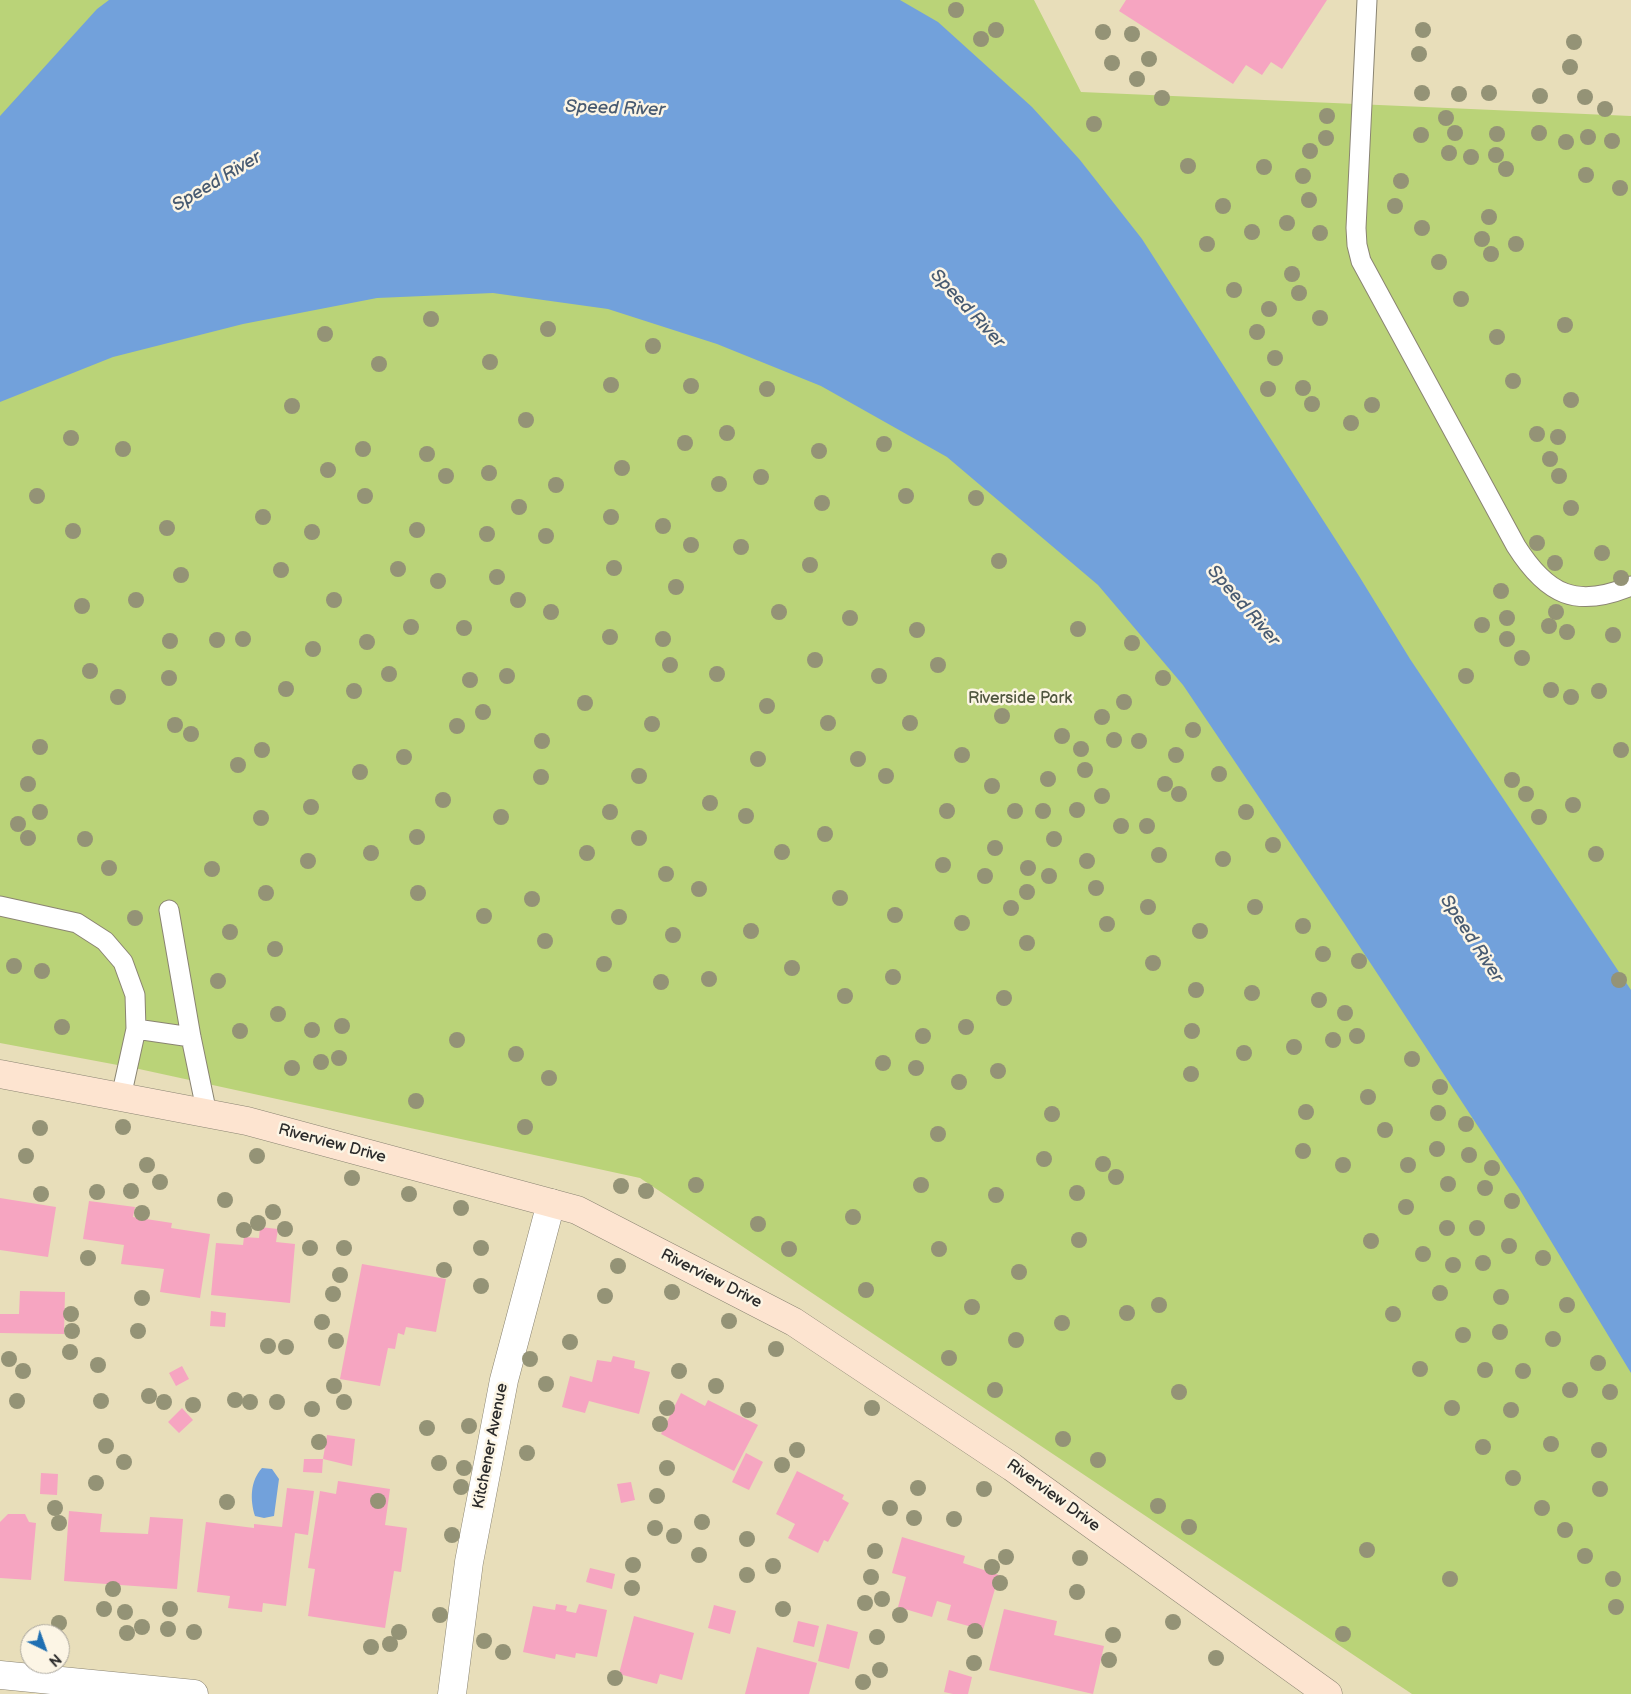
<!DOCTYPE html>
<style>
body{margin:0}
#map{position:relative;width:1631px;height:1694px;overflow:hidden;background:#e8deba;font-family:"Balsamiq Sans",sans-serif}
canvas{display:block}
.north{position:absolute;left:20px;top:1624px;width:50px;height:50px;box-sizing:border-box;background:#fcf5e5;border:1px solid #a8a49b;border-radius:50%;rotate:138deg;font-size:14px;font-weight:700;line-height:20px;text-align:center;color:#2b2b2b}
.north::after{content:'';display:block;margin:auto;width:18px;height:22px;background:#1f6fb2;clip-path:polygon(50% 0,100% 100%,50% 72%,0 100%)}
</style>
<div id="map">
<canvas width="1631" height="1694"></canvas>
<div class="north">N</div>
</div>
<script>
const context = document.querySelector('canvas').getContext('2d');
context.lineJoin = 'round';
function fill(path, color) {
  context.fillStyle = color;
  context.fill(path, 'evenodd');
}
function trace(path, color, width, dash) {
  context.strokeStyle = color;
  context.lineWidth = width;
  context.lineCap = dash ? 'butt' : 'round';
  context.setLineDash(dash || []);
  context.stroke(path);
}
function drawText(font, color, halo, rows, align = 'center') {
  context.font = font + ' "Balsamiq Sans",sans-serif';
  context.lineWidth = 5;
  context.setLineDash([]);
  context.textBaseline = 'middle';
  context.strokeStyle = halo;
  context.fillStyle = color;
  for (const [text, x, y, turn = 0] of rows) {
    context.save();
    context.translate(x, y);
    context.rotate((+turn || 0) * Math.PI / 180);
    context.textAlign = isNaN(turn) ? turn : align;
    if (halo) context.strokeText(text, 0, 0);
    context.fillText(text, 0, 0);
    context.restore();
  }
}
const green = new Path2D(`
 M0,0H1034L1081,92L1631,116V1694H1412L640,1178L139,1069L0,1043Z`);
const water = new Path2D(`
 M109,0H900L938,22L1032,107L1080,160L1142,239L1359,576L1410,659L1631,990V1373L1520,1190L1344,923L1183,685L1098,585L947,457L821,386L717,344L608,309L493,293L377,298L243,324L113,357L0,402V116L97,9Z
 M262,1468L272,1469L279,1479L274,1516L264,1518L255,1516C250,1500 250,1481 262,1468Z`);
const building = new Path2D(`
 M1126,0H1327L1282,69L1271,62L1262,75L1246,65L1233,84L1119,11Z
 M0,1198L56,1207L48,1257L0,1250Z
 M89,1201L135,1207L133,1217L172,1223L171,1228L210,1234L200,1298L160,1292L164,1269L121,1264L124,1245L83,1239Z
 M260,1227L278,1229L276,1242L295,1244L290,1303L211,1295L216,1243L243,1245L244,1237L259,1238Z
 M362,1264L446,1279L436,1332L406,1327L404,1335L398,1333L395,1349L388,1348L380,1386L340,1379Z
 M20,1291L65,1292L64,1334L0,1333V1314H19Z
 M211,1311L226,1313L225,1327L210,1326Z
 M613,1356L635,1361L634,1368L650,1372L639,1414L589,1401L585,1413L562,1407L570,1376L592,1382L597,1360L611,1362Z
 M182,1366L189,1379L176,1386L169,1373Z
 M681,1393L705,1406L708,1400L758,1425L734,1471L661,1434Z
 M182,1408L193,1420L179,1433L168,1422Z
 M327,1435L355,1439L352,1466L323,1459Z
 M746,1453L763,1462L749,1490L732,1482Z
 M304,1459H323L322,1473L303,1472Z
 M797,1471L844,1495L842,1499L849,1503L828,1542L824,1540L818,1553L788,1538L795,1524L776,1514Z
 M41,1473L58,1474L57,1495L40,1494Z
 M338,1481L390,1489L385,1525L407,1528L401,1572L394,1571L385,1628L308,1616L315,1569L308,1568L320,1491L336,1494Z
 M631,1482L635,1500L621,1503L617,1484Z
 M287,1488L314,1491L308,1535L295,1533L286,1606L263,1603L262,1612L228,1608L230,1596L197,1592L206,1522L254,1528V1524L282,1527Z
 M69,1511L102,1514L100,1532L148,1534L150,1517L183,1519L177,1589L64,1581Z
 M8,1514H25L29,1522L36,1523L31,1580L0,1578V1522Z
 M902,1537L965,1556L963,1563L999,1575L983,1630L947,1620L951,1605L937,1601L932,1617L898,1607L906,1577L892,1573Z
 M590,1568L615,1574L612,1589L586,1582Z
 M556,1604L567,1606L566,1611L576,1613L579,1604L607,1610L597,1657L576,1653L575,1658L556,1654L555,1659L523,1652L533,1606L555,1610Z
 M714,1605L736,1611L730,1634L708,1628Z
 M1004,1609L1057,1621L1054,1635L1104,1646L1093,1694L989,1670Z
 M634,1616L694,1633L682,1680L660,1674L657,1684L619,1674Z
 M798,1621L819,1626L814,1647L793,1642Z
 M827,1624L858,1632L849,1669L818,1661Z
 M757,1647L817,1663L809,1694H745Z
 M949,1670L972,1677L968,1694H953L944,1692Z`);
const lane = new Path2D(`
 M1367,0L1356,228L1357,245L1361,261L1516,546C1547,595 1576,609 1631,586
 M0,906L77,923L105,941L123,962L135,995L136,1029
 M169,910L191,1037L207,1114
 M121,1097L136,1029L191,1037`);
const street = new Path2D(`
 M0,1675L194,1694
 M452,1694L469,1562L504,1380L551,1203`);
const secondary = new Path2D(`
 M0,1074L247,1121L577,1210L794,1322L1012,1467L1328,1694`);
const trees = [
 [956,10],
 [996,30],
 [1423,30],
 [1103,32],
 [1132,34],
 [981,39],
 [1574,42],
 [1419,54],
 [1149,59],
 [1112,63],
 [1570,67],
 [1137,79],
 [1422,93],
 [1489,93],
 [1459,94],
 [1540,96],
 [1585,97],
 [1162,98],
 [1605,109],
 [1327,116],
 [1446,118],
 [1094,124],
 [1455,133],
 [1539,133],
 [1497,134],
 [1421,135],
 [1588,137],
 [1326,138],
 [1612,141],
 [1566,142],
 [1310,151],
 [1449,153],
 [1496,155],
 [1471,157],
 [1188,166],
 [1264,167],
 [1506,169],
 [1586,175],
 [1303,176],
 [1401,181],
 [1620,188],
 [1309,200],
 [1223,206],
 [1395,206],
 [1489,217],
 [1287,223],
 [1422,228],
 [1252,232],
 [1320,233],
 [1482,239],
 [1207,244],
 [1516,244],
 [1491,254],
 [1439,262],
 [1292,274],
 [1234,290],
 [1299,293],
 [1461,299],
 [1269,309],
 [1320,318],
 [431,319],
 [1565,325],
 [548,329],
 [1257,332],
 [325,334],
 [1497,337],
 [653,346],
 [1275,358],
 [490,362],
 [379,364],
 [1513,381],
 [611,385],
 [691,386],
 [1303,388],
 [767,389],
 [1268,389],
 [1571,400],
 [1312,404],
 [1372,405],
 [292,406],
 [526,420],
 [1351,423],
 [727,433],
 [1537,434],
 [1558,437],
 [71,438],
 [685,443],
 [884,444],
 [123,449],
 [363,449],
 [819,451],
 [427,454],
 [1550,459],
 [622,468],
 [328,470],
 [489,473],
 [446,476],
 [1559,476],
 [761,477],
 [719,484],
 [556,485],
 [37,496],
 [365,496],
 [906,496],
 [976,498],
 [822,503],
 [519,507],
 [1571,508],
 [263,517],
 [611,517],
 [663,526],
 [167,528],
 [417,530],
 [73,531],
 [312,532],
 [487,534],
 [546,536],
 [1537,543],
 [691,545],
 [741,547],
 [1602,553],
 [999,561],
 [1555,563],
 [810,565],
 [614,568],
 [398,569],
 [281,570],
 [181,575],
 [497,577],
 [1621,578],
 [438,581],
 [676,587],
 [1501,591],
 [136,600],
 [334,600],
 [518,600],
 [82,606],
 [551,612],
 [779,612],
 [1556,612],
 [850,618],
 [1507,618],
 [1482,625],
 [1549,626],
 [411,627],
 [464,628],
 [1078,629],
 [917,630],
 [1567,632],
 [1613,635],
 [610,637],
 [243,639],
 [663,639],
 [1507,639],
 [217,640],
 [170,641],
 [367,642],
 [1132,643],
 [313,649],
 [1522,658],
 [815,660],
 [670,665],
 [938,665],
 [90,671],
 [389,674],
 [717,674],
 [507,676],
 [879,676],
 [1466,676],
 [169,678],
 [1163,678],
 [470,680],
 [286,689],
 [1551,690],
 [354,691],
 [1599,691],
 [118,697],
 [1571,697],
 [1124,702],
 [585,703],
 [767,706],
 [483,712],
 [1002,716],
 [1102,717],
 [828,723],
 [910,723],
 [652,724],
 [175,725],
 [457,726],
 [1193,730],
 [191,734],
 [1062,736],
 [1114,740],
 [542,741],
 [1139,741],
 [40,747],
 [1081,749],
 [262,750],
 [1621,750],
 [962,755],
 [1176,755],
 [404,757],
 [758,759],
 [858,759],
 [238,765],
 [1085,770],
 [360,772],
 [1219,774],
 [639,776],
 [886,776],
 [541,777],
 [1048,779],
 [1512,780],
 [28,784],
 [1165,784],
 [992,786],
 [1179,794],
 [1526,794],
 [1102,796],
 [443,800],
 [710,803],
 [1573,805],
 [311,807],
 [1077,810],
 [947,811],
 [1015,811],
 [1043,811],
 [40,812],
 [610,812],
 [1246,812],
 [746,816],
 [501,817],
 [1539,817],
 [261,818],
 [18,824],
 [1121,826],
 [1147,826],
 [825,834],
 [417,837],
 [28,838],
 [639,838],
 [85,839],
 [1054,839],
 [1273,845],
 [995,848],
 [782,852],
 [371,853],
 [587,853],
 [1596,854],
 [1159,855],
 [1223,859],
 [308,861],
 [1087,861],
 [943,865],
 [109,868],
 [1028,868],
 [212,869],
 [666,874],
 [985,876],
 [1049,876],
 [1096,888],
 [699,889],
 [1027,892],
 [266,893],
 [418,893],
 [840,898],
 [532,899],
 [1148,907],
 [1255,907],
 [1011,908],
 [895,915],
 [484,916],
 [619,917],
 [135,918],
 [962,923],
 [1107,924],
 [1303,926],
 [751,931],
 [1200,931],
 [230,932],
 [673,935],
 [545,941],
 [1027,943],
 [275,949],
 [1323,954],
 [1359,961],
 [1153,963],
 [604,964],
 [14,966],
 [792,968],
 [42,971],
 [893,977],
 [709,979],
 [1619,980],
 [218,981],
 [661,982],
 [1196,990],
 [1252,993],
 [845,996],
 [1004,998],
 [1319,1000],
 [1345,1013],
 [278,1014],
 [342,1026],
 [62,1027],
 [966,1027],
 [312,1030],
 [240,1031],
 [1192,1031],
 [923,1036],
 [1357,1036],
 [457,1040],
 [1333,1040],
 [1294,1047],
 [1244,1053],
 [516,1054],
 [339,1058],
 [1412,1059],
 [321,1062],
 [883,1063],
 [292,1068],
 [916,1068],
 [998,1071],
 [1191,1074],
 [549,1078],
 [959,1082],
 [1440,1087],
 [1368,1097],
 [416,1101],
 [1306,1112],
 [1438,1113],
 [1052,1114],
 [1466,1124],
 [123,1127],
 [525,1127],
 [40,1128],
 [1385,1130],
 [938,1134],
 [1437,1149],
 [1303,1151],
 [1469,1155],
 [26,1156],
 [257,1156],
 [1044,1159],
 [1103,1164],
 [147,1165],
 [1343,1165],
 [1408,1165],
 [1492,1168],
 [1116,1177],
 [352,1178],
 [160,1182],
 [1448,1184],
 [696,1185],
 [921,1185],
 [621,1186],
 [1485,1188],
 [131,1191],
 [646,1191],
 [97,1192],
 [1077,1193],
 [41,1194],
 [409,1194],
 [996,1195],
 [225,1200],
 [1512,1201],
 [1406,1207],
 [461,1208],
 [273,1212],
 [142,1213],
 [853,1217],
 [258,1223],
 [758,1224],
 [1447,1228],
 [1477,1228],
 [285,1229],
 [244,1230],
 [1079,1240],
 [1371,1241],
 [1509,1246],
 [310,1248],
 [344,1248],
 [481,1248],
 [789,1249],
 [939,1249],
 [1423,1254],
 [88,1258],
 [1543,1258],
 [1483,1263],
 [1453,1265],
 [618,1266],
 [444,1270],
 [1019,1272],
 [340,1275],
 [481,1286],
 [866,1290],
 [672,1292],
 [1440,1293],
 [333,1294],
 [605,1296],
 [1501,1297],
 [142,1298],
 [1159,1305],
 [1567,1305],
 [972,1307],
 [1127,1313],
 [71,1314],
 [1393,1314],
 [729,1321],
 [322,1322],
 [1062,1323],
 [72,1331],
 [138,1331],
 [1500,1332],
 [1463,1335],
 [1553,1339],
 [1016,1340],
 [336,1341],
 [570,1342],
 [268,1346],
 [286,1347],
 [776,1349],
 [70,1352],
 [949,1358],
 [9,1359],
 [530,1359],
 [1598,1363],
 [98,1365],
 [1420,1369],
 [1485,1370],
 [23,1371],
 [679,1371],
 [1523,1371],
 [546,1384],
 [334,1386],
 [716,1386],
 [995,1390],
 [1570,1390],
 [1179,1392],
 [1610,1392],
 [149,1396],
 [235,1400],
 [17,1401],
 [101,1401],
 [164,1402],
 [250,1402],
 [277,1402],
 [344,1402],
 [193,1405],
 [667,1408],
 [872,1408],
 [1452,1408],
 [312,1409],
 [748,1410],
 [1511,1410],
 [660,1424],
 [469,1426],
 [427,1428],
 [1063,1439],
 [319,1442],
 [1551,1444],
 [106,1446],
 [1483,1447],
 [797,1450],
 [1599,1450],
 [527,1453],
 [1098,1460],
 [124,1462],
 [439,1463],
 [782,1465],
 [464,1468],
 [667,1468],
 [1513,1478],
 [96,1483],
 [461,1487],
 [918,1488],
 [984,1489],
 [1600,1489],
 [657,1496],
 [378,1501],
 [227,1502],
 [1158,1506],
 [55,1508],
 [890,1508],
 [1542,1508],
 [914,1518],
 [954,1519],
 [702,1522],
 [59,1523],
 [1189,1527],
 [655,1528],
 [1565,1530],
 [452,1535],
 [674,1536],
 [747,1539],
 [1367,1550],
 [875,1551],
 [699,1555],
 [1585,1556],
 [1006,1557],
 [1080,1558],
 [633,1565],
 [773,1566],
 [992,1567],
 [747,1575],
 [871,1577],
 [1450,1579],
 [1613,1579],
 [1000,1583],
 [632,1588],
 [113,1589],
 [1077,1592],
 [882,1599],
 [865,1603],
 [1616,1607],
 [104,1609],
 [170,1609],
 [783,1609],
 [125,1612],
 [440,1615],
 [900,1615],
 [1173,1622],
 [59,1623],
 [142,1627],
 [168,1629],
 [975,1631],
 [194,1632],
 [399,1632],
 [127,1633],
 [1343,1634],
 [1113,1635],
 [877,1637],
 [484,1641],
 [390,1644],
 [371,1647],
 [503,1652],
 [1216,1658],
 [1109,1660],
 [974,1663],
 [880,1670],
 [615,1678],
 [863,1682]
];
const parkNames = [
 ["Riverside Park",1020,699]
];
const streetNames = [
 ["Riverview Drive",332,1144,15],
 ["Riverview Drive",711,1279,27],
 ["Kitchener Avenue",491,1446,-79],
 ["Riverview Drive",1053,1496,36]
];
const waterNames = [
 ["Speed River",615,109,2],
 ["Speed River",217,182,-31],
 ["Speed River",967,309,47],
 ["Speed River",1243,606,49],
 ["Speed River",1471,939,57]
];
fill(green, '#bad378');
fill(water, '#72a1db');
fill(building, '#f6a5c1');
trace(lane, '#8a8472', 21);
trace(street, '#8a8472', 29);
trace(secondary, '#8a8472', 29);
trace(lane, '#fff', 19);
trace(street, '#fff', 28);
trace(secondary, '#fde4d0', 28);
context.fillStyle = '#949376';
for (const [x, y] of trees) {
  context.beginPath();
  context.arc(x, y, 8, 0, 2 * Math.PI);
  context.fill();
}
drawText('16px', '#4f553e', '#fcf5e5', parkNames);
drawText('16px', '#2b2b2b', '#fcf5e5', streetNames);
drawText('italic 18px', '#475a71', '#fcf5e5', waterNames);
</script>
